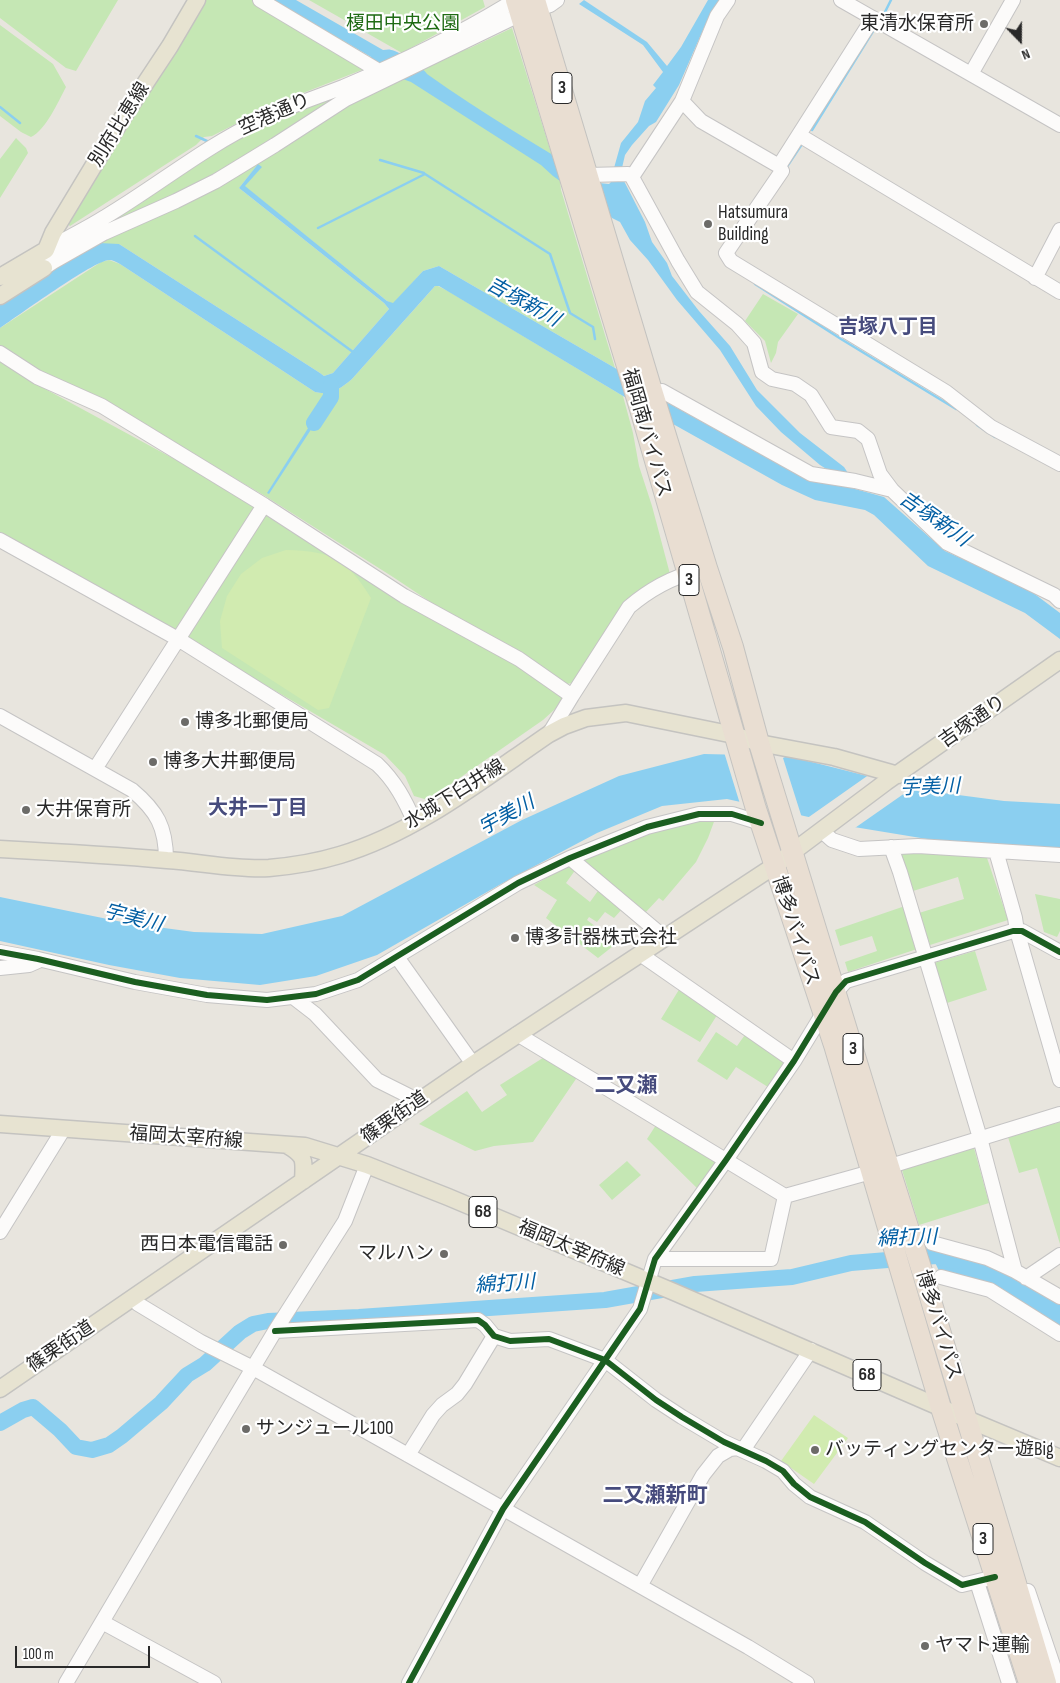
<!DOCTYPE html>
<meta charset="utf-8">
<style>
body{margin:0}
#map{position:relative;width:1060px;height:1683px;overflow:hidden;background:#e8e5de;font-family:"Sofia Sans Condensed",sans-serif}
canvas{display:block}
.north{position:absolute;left:995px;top:15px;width:50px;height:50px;-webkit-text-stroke:4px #fff;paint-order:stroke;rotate:158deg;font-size:14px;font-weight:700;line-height:20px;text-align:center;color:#292929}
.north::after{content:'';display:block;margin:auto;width:18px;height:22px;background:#292929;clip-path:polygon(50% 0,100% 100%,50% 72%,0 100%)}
.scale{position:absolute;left:15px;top:1646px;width:135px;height:22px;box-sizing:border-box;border:2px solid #292929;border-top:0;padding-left:6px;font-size:15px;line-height:18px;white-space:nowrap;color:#292929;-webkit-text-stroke:4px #fff;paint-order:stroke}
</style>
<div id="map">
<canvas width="1060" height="1683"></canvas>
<div class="north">N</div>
<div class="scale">100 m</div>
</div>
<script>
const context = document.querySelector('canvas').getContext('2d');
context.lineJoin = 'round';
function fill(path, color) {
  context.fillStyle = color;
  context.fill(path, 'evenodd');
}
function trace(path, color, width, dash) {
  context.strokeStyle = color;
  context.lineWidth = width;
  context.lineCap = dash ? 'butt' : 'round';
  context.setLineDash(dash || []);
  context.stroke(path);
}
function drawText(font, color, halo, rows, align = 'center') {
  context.font = font + ' "Sofia Sans Condensed","Noto Sans JP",sans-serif';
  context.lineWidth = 4.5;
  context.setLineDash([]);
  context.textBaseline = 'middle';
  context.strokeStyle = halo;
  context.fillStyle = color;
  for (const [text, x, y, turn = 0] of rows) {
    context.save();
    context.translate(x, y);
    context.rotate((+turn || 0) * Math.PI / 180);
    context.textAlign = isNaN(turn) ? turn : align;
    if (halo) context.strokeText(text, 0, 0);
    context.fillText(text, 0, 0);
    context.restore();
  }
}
const green = new Path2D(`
 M0,0H118L76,71L66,68L0,18Z
 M204,0H287L377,64L275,104L212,136L204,137L196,145L171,161L70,226L65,222Z
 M309,0H483L485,7L402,53Z
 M0,25L53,64L66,87C58,102 46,130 31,137L21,132L0,116Z
 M512,28L560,181L561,190L615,368L439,266L423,271L393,304L387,301L244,186L261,167H256L239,188L384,303L389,309L333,373L324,376L320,373L119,244L86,248L348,104L434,61L470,48Z
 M343,94L213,176L0,286V284L262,125Z
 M16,138L26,148L28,153L0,198V159Z
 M109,260L120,264L315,392C331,396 340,389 352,379L436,285L448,291L623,396L633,433L639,466L652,506L670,574L654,580L637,593L572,683L567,684L456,619L393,577L265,496L132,418L39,373L0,347V328L101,262Z
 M763,294L798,314L778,342L776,353L771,363L765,341L745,321Z
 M0,361L36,384L259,505L176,633L0,534Z
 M266,511L513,661L563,696L564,701L543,720L428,800L414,796L405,776L385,755L185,638Z
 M715,819L708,838L696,862L663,901L659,898L645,913L580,859L664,826Z
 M900,851L987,858L1008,920L930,945L919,913L964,899L958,877L913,891Z
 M571,864L576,869L566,883L590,902L600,888L623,908L614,918L605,912L597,922L589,917L587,920L617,943L598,958L546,918L557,900L534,885Z
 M1035,894L1060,899V931L1057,937L1044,932Z
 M905,906L917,949L848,972L845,962L877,951L872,936L840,946L835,930Z
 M975,951L987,990L947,1003L934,963Z
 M680,988L719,1012L700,1042L661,1019Z
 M716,1032L737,1046L747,1032L786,1059L768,1087L736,1067L727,1080L697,1061Z
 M546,1056L578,1076L533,1142L494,1146L475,1151L419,1124L467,1091L482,1112L507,1095L500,1085Z
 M1060,1122V1244L1037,1168L1019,1173L1008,1137Z
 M656,1125L718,1163L700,1191L647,1139Z
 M974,1148L989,1203L919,1225L902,1170Z
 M627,1161L641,1175L612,1200L599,1185Z`);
const pitch = new Path2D(`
 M286,550C332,551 347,559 371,598L329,708L318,710L222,648L220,621L227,596L241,574L262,558Z
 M814,1415L848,1438L814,1484L781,1461Z`);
const water = new Path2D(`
 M274,0H296L383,50C386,50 389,49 391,50C399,51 424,68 427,74C482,113 540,147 599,183L609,184L615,178L614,168L621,143L638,122L645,101L656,88L653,85L663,72L643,45L579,4L584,0L647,42L667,66L681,47L708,0H720L710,14L679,85L656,122L649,126L632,145L625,155L622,168L624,181L645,222L652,242L667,263L672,276L699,311L730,346L757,390L800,433L844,467L848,473V487L884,497L945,551L1022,586L1036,595L1060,613V639L1025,613L928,566L874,515L865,510L815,500L782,485L623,396L439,286H435L352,379C340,389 331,396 315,392L120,264C116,262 113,260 109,260C93,261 18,316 0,328V303L76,254L99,243L119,244L320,373L324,376L333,373L389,309L384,303L239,188L258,164L262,167L245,186L387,301L393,303L423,271L439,266L615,368L668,403L804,478L831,472L820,465L781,432L756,406L720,350L677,300L648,260L630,240L620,222L612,218L553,176L541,165L411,82L400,78L372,61L371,57Z
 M324,403L327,405L269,494L267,493Z
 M704,754L788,756L911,787L920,792L928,791L1004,801L1060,804V849L927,839L854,827L727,799L662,806L597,833L501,884L377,955L316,976L260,985L180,978L109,965L0,941V897L127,923L194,932L262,934L342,916L522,820L619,776Z
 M930,1252L995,1266L1060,1305V1328L941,1275Z`);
const pier = new Path2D(`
 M724,752L787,756L783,758L802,818L740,804Z
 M870,774L915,786L852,830L806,819Z`);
const stream = new Path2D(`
 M885,12L891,0
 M0,107L20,123
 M812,130L875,28
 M196,136L209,142
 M380,160L424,173
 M786,168L802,144
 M318,228L425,174L550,254L570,313L593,327L595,339
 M195,236L353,352
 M755,284L841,339L956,409
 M325,405L333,390
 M977,425L995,437`);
const river = new Path2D(`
 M314,423L331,397V385
 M0,1423L23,1410L33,1407L60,1430L76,1447L92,1450L109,1445L122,1436L161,1403L187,1375L205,1364L240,1332L253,1324L268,1321L359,1317L605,1300L695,1284L792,1277L851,1263L936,1256L955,1261`);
const minor = new Path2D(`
 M260,0L379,71
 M841,0L1060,125
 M873,18L779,166L782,171L726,253L731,261L946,392L991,427L1060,464
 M971,74L1013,0
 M682,101L701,121L779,166
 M799,135L1060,292
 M588,175L628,174L632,177L678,261L697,292L737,324L754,343L762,372L772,379L795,384L811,395L831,427L858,431L868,439L880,474L892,490L947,543L1054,595L1060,601
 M632,177L682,101L717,16L728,0
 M46,250C65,239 86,229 105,217C157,186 204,147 259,121C286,107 315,98 343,87C402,62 461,34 515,0
 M44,268L53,262L104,233L176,201L216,181L275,145L346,99L521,14L550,5L557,0
 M1035,278L1060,230
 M0,353L37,377L102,406L264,505L404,596L519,659L572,696
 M662,391L811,474L855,481L892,490
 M0,540L178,639L377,764C395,781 405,800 415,823
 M0,716L132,790C157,811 166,827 166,860
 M549,734L572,696L629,607C649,590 670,578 696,571
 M95,769L264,505
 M822,831L832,840L859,849L918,846L1060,855
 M891,847L900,872L980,1138L1015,1271
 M996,851L1015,918L1017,931L1060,1080
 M570,858L664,937
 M0,952L38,959L135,982L207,995L267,1000L316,994L358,980L518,883L570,858L647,827L699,814H732L761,823
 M640,954L794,1061
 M397,957L473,1064
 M0,968L29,965L38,961
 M293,997L315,1014L377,1080L419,1101
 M517,1034L785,1196L871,1172L1060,1114
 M0,1232L63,1130
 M932,1243L987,1258L1015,1271L1060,1297
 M655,1259H771L785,1196
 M941,1277L990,1290L1060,1334
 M1026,1278L1060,1255
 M133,1298L138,1304L201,1342L253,1368L408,1455L748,1647L807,1683
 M275,1331L478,1320L485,1325L494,1336L510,1341L549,1339L605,1360L656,1400L682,1417L724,1442L766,1461L783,1471L794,1484L810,1497L865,1522L925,1563L962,1585L995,1577
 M743,1450L811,1350
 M408,1455L433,1415L442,1405L457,1394L465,1384L494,1336
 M977,1582L1009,1683
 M640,1586L703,1475L718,1456L730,1449L738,1448
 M1028,1591L1059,1683
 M102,1622L214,1683
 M66,1683L184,1483L275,1331L345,1221L367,1165
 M409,1683L503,1509L640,1309L655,1259L726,1160L794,1061L836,992L846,981L1013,931H1022L1060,952`);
const major = new Path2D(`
 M0,277L46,250L53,233L123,117L170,46L197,0
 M0,296L44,268
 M0,849C56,852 111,855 167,860C200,862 235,870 269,868C292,866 317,862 340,855C417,832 483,779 549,734L564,726L586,718L626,713L734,735L759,743L834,757L898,775
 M0,1124L305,1146L367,1165L448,1197L674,1292L967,1419L1060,1458
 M287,1145C306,1156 304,1160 303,1181
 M0,1389L473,1064L774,866L886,782L1060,660`);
const highway = new Path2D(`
 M516,0L640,409L756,809L834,1045L941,1408L1029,1683
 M535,0L650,384L707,568L733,647L759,743L889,1167L923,1274L1046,1683`);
const cycleway = new Path2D(`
 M0,952L38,959L135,982L207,995L267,1000L316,994L358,980L518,883L570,858L647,827L699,814H732L761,823
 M275,1331L478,1320L485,1325L494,1336L510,1341L549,1339L605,1360L656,1400L682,1417L724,1442L766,1461L783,1471L794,1484L810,1497L865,1522L925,1563L962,1585L995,1577
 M409,1683L503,1509L640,1309L655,1259L726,1160L794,1061L836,992L846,981L1013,931H1022L1060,952`);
const markers = [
 [984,24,5,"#6c6b68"],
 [708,224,5,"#6c6b68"],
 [185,722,5,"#6c6b68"],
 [153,762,5,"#6c6b68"],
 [26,810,5,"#6c6b68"],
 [515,938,5,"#6c6b68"],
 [283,1245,5,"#6c6b68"],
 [444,1254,5,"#6c6b68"],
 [246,1429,5,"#6c6b68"],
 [815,1450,5,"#6c6b68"],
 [925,1646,5,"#6c6b68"]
];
const shields = [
 [562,88,20],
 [689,580,20],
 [853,1049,20],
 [483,1212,28],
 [867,1375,28],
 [983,1539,20]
];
const shieldNames = [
 ["3",562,88],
 ["3",689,580],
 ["3",853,1049],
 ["68",483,1212],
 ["68",867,1375],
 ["3",983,1539]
];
const parkNames = [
 ["榎田中央公園",403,24]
];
const poiNames = [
 ["東清水保育所",974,24,"right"],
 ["Hatsumura",718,213],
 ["Building",718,235],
 ["博多北郵便局",195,722],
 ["博多大井郵便局",163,762],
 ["大井保育所",36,810],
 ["博多計器株式会社",525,938],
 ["西日本電信電話",273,1245,"right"],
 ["マルハン",434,1254,"right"],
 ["サンジュール100",256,1429],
 ["バッティングセンター遊Big",825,1450],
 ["ヤマト運輸",935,1646]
];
const streetNames = [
 ["空港通り",275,115,-24],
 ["別府比恵線",120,125,-58],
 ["福岡南バイパス",646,433,74],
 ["吉塚通り",973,722,-35],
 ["水城下臼井線",455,795,-32],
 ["博多バイパス",795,931,72],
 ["篠栗街道",395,1118,-35],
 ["福岡太宰府線",186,1138,4],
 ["福岡太宰府線",571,1249,23],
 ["博多バイパス",938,1325,73],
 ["篠栗街道",61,1347,-34]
];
const waterNames = [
 ["吉塚新川",523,303,29],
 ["吉塚新川",934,520,35],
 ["宇美川",930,788,-2],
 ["宇美川",507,816,-29],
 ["宇美川",133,919,14],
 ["綿打川",907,1239,-2],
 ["綿打川",505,1285,-4]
];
const neighbourhoodNames = [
 ["吉塚八丁目",888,328],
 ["大井一丁目",258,809]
];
const quarterNames = [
 ["二又瀬",626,1087],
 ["二又瀬新町",655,1497]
];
fill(green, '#c5e7b4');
fill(pitch, '#d1ebb0');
fill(water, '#8bcff0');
fill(pier, '#e8e5de');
trace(stream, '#8bcff0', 2.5);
trace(river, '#8bcff0', 16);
trace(minor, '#c5c4c4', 16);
trace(major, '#c4c3c0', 19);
trace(highway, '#c4c3c0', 22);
trace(minor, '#fcfbfa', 14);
trace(major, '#e7e3d1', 16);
trace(highway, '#e9ded2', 20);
trace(cycleway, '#1b5e20', 6);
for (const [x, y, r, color] of markers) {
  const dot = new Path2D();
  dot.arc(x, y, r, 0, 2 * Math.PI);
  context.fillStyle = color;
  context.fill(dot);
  trace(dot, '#fff', 2);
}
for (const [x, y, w] of shields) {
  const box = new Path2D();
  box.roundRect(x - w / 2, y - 15.5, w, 31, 4);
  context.fillStyle = '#fff';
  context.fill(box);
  trace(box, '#292929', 1);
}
drawText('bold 18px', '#292929', null, shieldNames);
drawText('19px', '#1f6b14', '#fff', parkNames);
drawText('19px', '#292929', '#fff', poiNames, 'left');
drawText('19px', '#292929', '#fff', streetNames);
drawText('italic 20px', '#035fa3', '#fff', waterNames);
drawText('bold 20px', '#464b7d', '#fff', neighbourhoodNames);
drawText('bold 21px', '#464b7d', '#fff', quarterNames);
</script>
